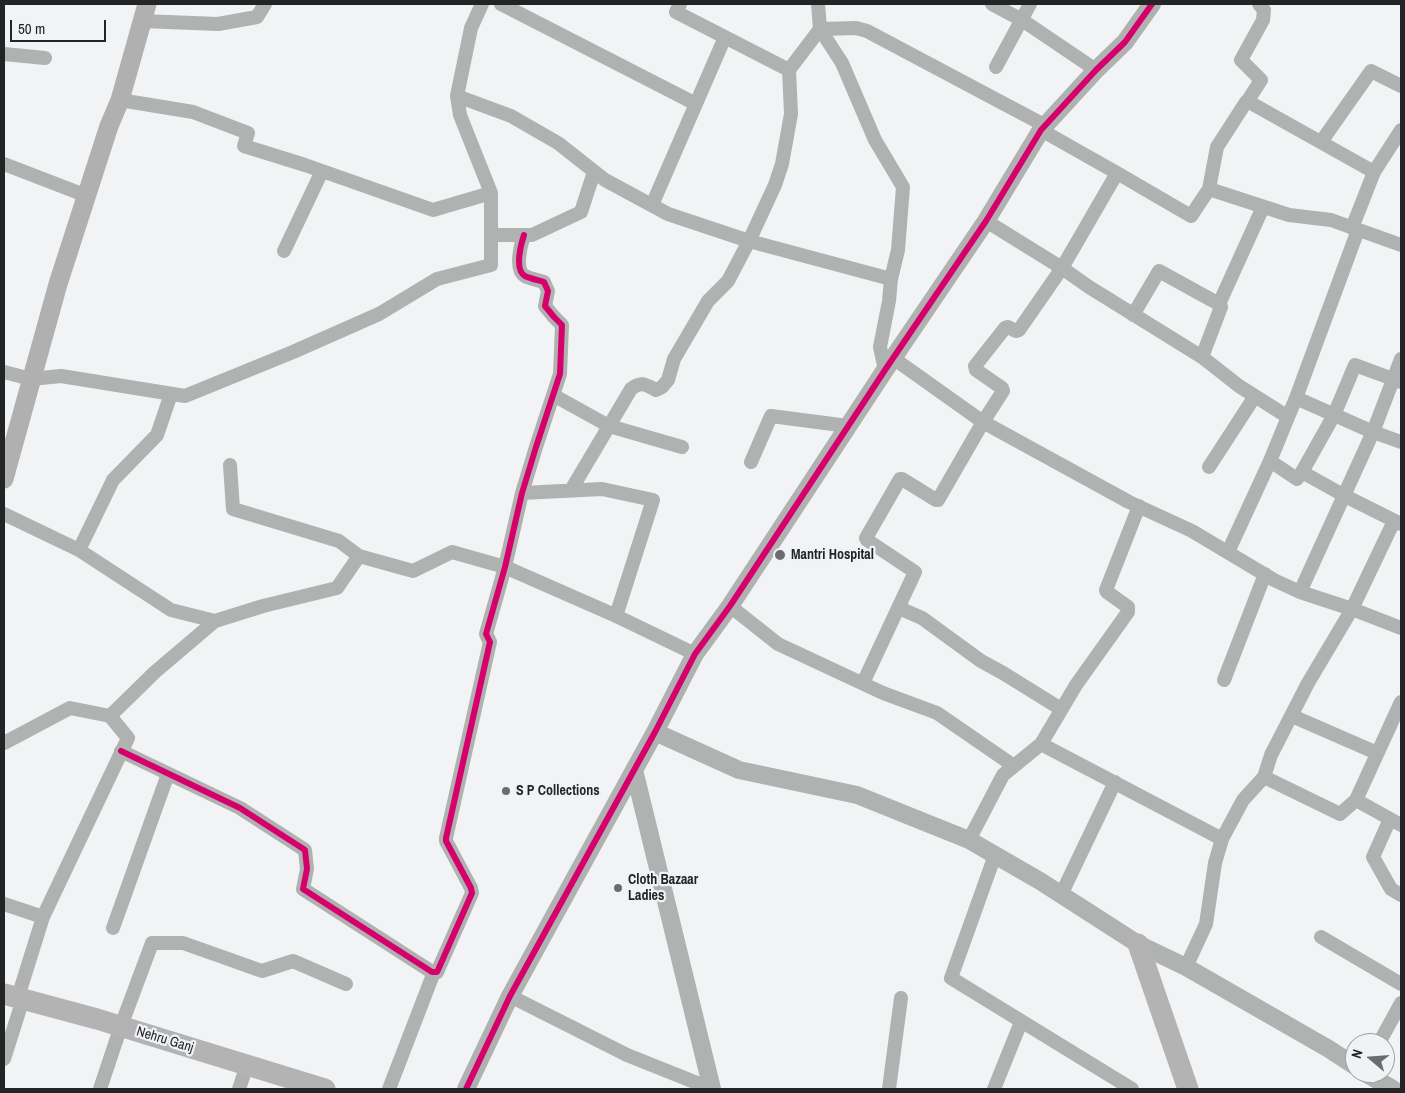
<!DOCTYPE html>
<style>
body{margin:0}
#map{position:relative;width:1405px;height:1093px;overflow:hidden;background:#f1f3f5;font-family:"Archivo Narrow",sans-serif}
canvas{display:block}
.frame{position:absolute;inset:0;border:5px solid #232425;pointer-events:none}
.north{position:absolute;left:1345px;top:1033px;width:50px;height:50px;box-sizing:border-box;background:#f0f3f6;border:1px solid #9ea0a2;border-radius:50%;rotate:288deg;font-size:14px;font-weight:700;line-height:20px;text-align:center;color:#232425}
.north::after{content:'';display:block;margin:auto;width:18px;height:22px;background:#6b6c6e;clip-path:polygon(50% 0,100% 100%,50% 72%,0 100%)}
.scale{position:absolute;left:10px;top:20px;width:96px;height:22px;box-sizing:border-box;border:2px solid #232425;border-top:0;padding-left:6px;font-size:15px;line-height:18px;white-space:nowrap;color:#232425;-webkit-text-stroke:4px #f0f3f6;paint-order:stroke}
</style>
<div id="map">
<canvas width="1405" height="1093"></canvas>
<div class="frame"></div>
<div class="north">N</div>
<div class="scale">50 m</div>
</div>
<script>
const context = document.querySelector('canvas').getContext('2d');
context.lineJoin = 'round';
function trace(path, color, width, dash) {
  context.strokeStyle = color;
  context.lineWidth = width;
  context.lineCap = dash ? 'butt' : 'round';
  context.setLineDash(dash || []);
  context.stroke(path);
}
function drawText(font, color, halo, rows, align = 'center') {
  context.font = font + ' "Archivo Narrow",sans-serif';
  context.lineWidth = 4.5;
  context.setLineDash([]);
  context.textBaseline = 'middle';
  context.strokeStyle = halo;
  context.fillStyle = color;
  for (const [text, x, y, turn = 0] of rows) {
    context.save();
    context.translate(x, y);
    context.rotate((+turn || 0) * Math.PI / 180);
    context.textAlign = isNaN(turn) ? turn : align;
    if (halo) context.strokeText(text, 0, 0);
    context.fillText(text, 0, 0);
    context.restore();
  }
}
const minor = new Path2D(`
 M501,4L696,104
 M680,4L676,12L789,70
 M818,4L820,29L842,63L875,140L903,187L898,250L891,279L889,301L880,347L885,370
 M992,4L1022,20L1096,70
 M142,21L218,24L257,17L265,4
 M4,54L45,58
 M996,67L1030,4
 M457,96L511,116L558,143L605,180L668,214L749,241L891,279
 M120,100L193,112L248,133L244,146L305,165L433,210L491,193
 M1247,102L1261,80L1241,60L1263,20L1264,10L1259,4
 M1041,130L1117,173L1191,216L1209,189L1289,215L1331,220L1401,245
 M1321,142L1371,71L1401,86
 M4,164L87,196
 M1374,172L1401,130
 M1209,189L1217,147L1246,102H1249L1374,172L1352,228
 M652,205L725,37
 M986,221L1062,268L1089,287L1202,357L1239,386L1288,417L1296,398L1373,432L1401,442
 M491,235H532L581,212L594,172
 M284,251L322,171
 M1219,304L1263,207
 M1133,315L1159,271L1219,304L1221,307L1202,357
 M893,358L983,422L1129,502L1192,531L1274,580L1300,592L1352,609L1401,628
 M4,372L31,379L61,376L185,396L293,352L379,314L437,279L491,265V193L460,115L457,96L471,28L482,4
 M553,395L609,426L682,447
 M1296,398L1358,230
 M1288,417L1270,461L1297,479L1302,472L1345,496L1401,524
 M751,462L771,416L848,426
 M230,465L233,509L339,541L359,556
 M1209,467L1255,396
 M1302,472L1334,415L1355,365L1401,382
 M571,490L631,389C641,381 645,384 656,390L662,387L668,380L674,359L708,301L728,281L749,241L775,185L782,164L791,114L789,70L820,29L856,28L867,31L1044,125
 M522,493L602,489L653,500L616,616
 M4,514L79,550L171,610L215,621
 M79,550L113,480L157,435L171,394
 M1228,552L1270,461
 M1300,592L1373,432L1401,359
 M730,606L778,644L883,693L937,713L1014,766
 M899,608L922,618L981,661L1003,673L1061,709
 M1224,680L1265,574
 M863,683L915,572L867,540L866,538L900,479H902L936,500H938L983,422L1003,391L1002,388L976,370L975,366L1005,328L1008,327L1016,331L1019,330L1062,268L1117,173
 M1401,702L1356,800L1401,825
 M1292,716L1377,753
 M4,743L70,708L110,716L155,672L215,621L263,606L337,588L359,556L413,571L452,552L505,567L612,614L695,654
 M1041,744L1222,839
 M121,751L240,808L305,850L307,869L303,889L432,972H437L438,970L472,893L471,888L446,841V838L490,642L486,634L505,567L522,493L536,447L560,374L562,325L554,317L545,306L548,291L544,282C538,280 531,279 525,276C514,270 521,244 524,235
 M1264,777L1340,814L1356,800
 M1390,819L1373,857L1391,889L1401,895
 M969,840L1003,775L1041,744L1076,685L1128,612V607L1107,592L1106,590L1139,506
 M995,855L951,978L1132,1089
 M1061,895L1115,782
 M4,904L43,917
 M113,928L168,774
 M1321,937L1401,984
 M1186,967L1206,924L1215,863L1222,839L1243,800L1264,777L1271,755L1308,683L1352,609L1394,521
 M510,996L627,1055L712,1089
 M18,997L43,917L128,738L110,716
 M1379,1043L1401,1003
 M4,1059L23,999
 M100,1089L121,1026L152,943H183L262,971L293,961L346,984
 M239,1089L247,1065
 M389,1089L434,972
 M889,1089L901,998
 M994,1089L1021,1022`);
const tertiary = new Path2D(`
 M655,732L739,770L857,795L969,840L1040,881L1138,944L1186,967L1329,1049L1355,1066
 M634,770L712,1089
 M1365,1073L1393,1089
 M466,1089L510,996L655,732L695,654L730,606L885,370L986,221L1041,130L1096,70L1125,42L1152,4`);
const secondary = new Path2D(`
 M4,479L58,284L109,126L120,100L147,4`);
const primary = new Path2D(`
 M1138,944L1188,1089
 M4,994L97,1019L325,1089`);
const cycleway = new Path2D(`
 M121,751L240,808L305,850L307,869L303,889L432,972H437L438,970L472,893L471,888L446,841V838L490,642L486,634L505,567L522,493L536,447L560,374L562,325L554,317L545,306L548,291L544,282C538,280 531,279 525,276C514,270 521,244 524,235
 M466,1089L510,996L655,732L695,654L730,606L885,370L986,221L1041,130L1096,70L1125,42L1152,4`);
const markers = [
 [780,555,6,"#6b6c6e"],
 [506,791,5,"#6b6c6e"],
 [618,888,5,"#6b6c6e"]
];
const poiNames = [
 ["Mantri Hospital",791,555],
 ["S P Collections",516,791],
 ["Cloth Bazaar",628,880],
 ["Ladies",628,896]
];
const streetNames = [
 ["Nehru Ganj",165,1040,17]
];
trace(minor, '#b0b1b1', 14);
trace(tertiary, '#b0b1b1', 18);
trace(secondary, '#b0b0b0', 19);
trace(primary, '#b3b3b4', 21);
trace(cycleway, '#d6006c', 6);
for (const [x, y, r, color] of markers) {
  const dot = new Path2D();
  dot.arc(x, y, r, 0, 2 * Math.PI);
  context.fillStyle = color;
  context.fill(dot);
  trace(dot, '#f0f3f6', 2);
}
drawText('bold 14px', '#232425', '#f0f3f6', poiNames, 'left');
drawText('14px', '#232425', '#f0f3f6', streetNames);
</script>
